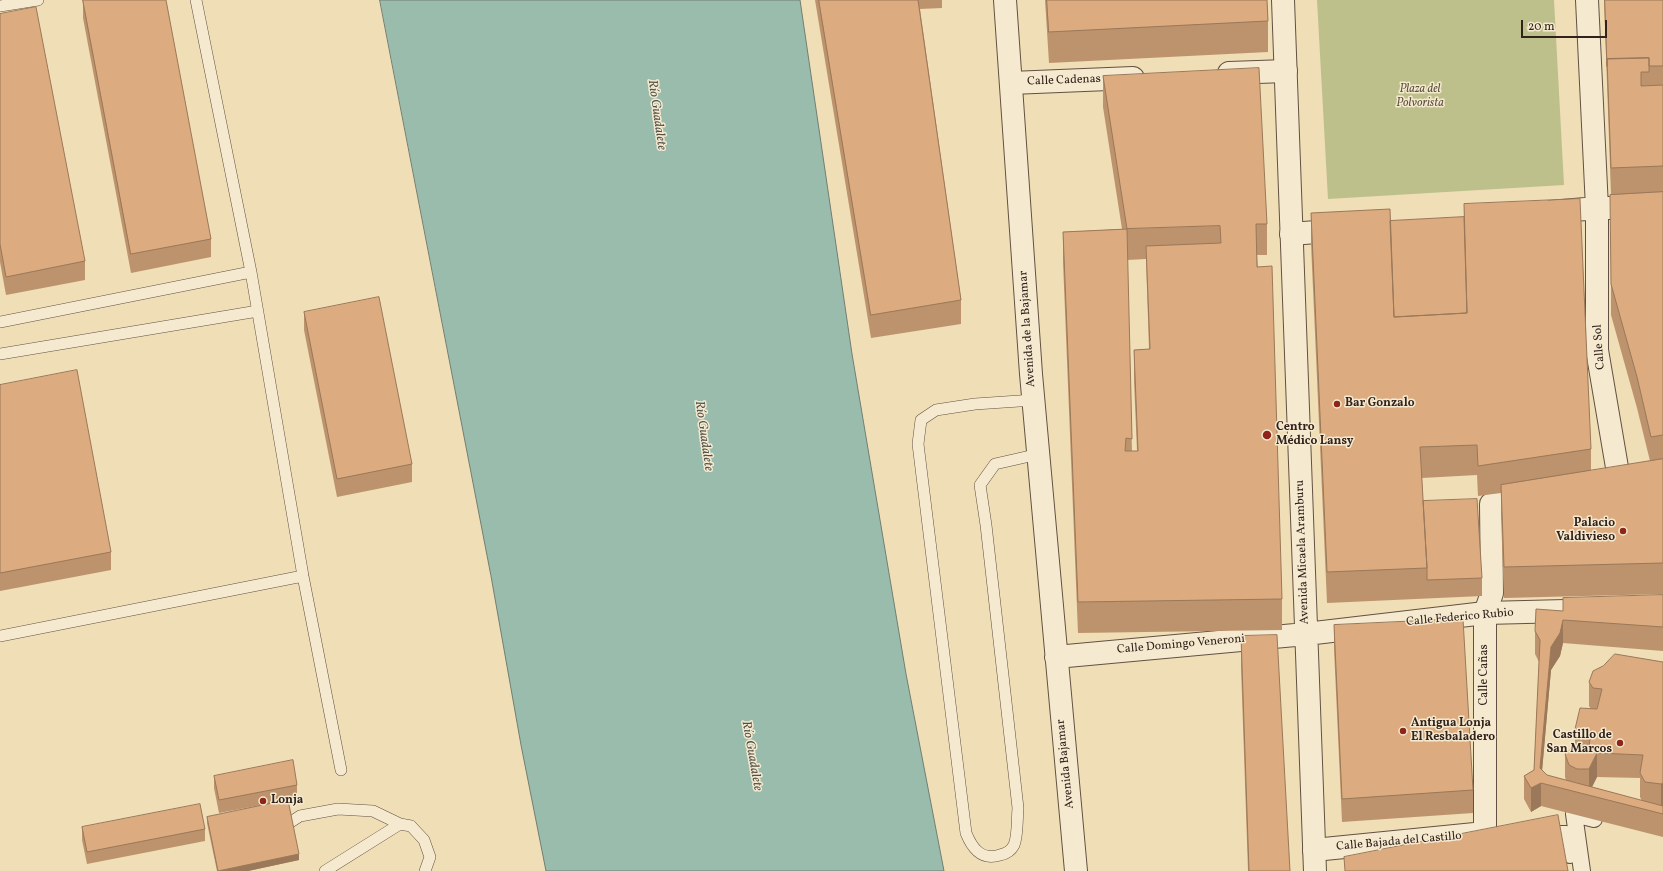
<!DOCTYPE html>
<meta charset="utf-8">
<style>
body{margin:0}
#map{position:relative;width:1663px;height:871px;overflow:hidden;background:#f0deb6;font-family:Vollkorn,serif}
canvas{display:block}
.scale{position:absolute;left:1521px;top:20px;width:86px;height:18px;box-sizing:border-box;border:2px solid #32221c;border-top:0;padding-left:5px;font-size:12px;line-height:14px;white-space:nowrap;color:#32221c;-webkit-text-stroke:3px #f5ead0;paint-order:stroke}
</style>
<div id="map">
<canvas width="1663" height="871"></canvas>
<div class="scale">20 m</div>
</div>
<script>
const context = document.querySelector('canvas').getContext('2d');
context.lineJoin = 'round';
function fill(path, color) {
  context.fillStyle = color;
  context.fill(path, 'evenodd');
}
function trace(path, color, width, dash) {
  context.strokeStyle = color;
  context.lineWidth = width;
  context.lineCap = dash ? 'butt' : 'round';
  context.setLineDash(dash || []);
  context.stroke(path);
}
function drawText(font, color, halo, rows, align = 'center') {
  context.font = font + ' Vollkorn,serif';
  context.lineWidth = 3;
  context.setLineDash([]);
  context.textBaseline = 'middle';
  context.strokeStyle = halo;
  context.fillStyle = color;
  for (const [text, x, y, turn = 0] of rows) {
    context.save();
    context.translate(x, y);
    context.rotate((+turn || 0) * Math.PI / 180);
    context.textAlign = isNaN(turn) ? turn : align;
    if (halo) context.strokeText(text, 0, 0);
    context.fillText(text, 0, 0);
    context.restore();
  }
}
const green = new Path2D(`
 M1317,0H1554L1564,185L1328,199Z`);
const water = new Path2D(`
 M380,0H800L852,354L906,674L944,871H546L521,745L491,576Z`);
const service = new Path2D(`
 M196,0L251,272L303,576L341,770
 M0,6L38,0
 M0,322L251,272
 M0,354L258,311
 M1034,400L975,404L936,410L921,420L918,444L966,833C972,848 981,861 1000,855C1005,854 1011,851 1014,845C1018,836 1017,818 1018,808L986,525L980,485L995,464L1039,454
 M0,636L303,576
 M280,829L300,816L338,809L373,811L400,824
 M325,871L400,824L411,826L424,840L430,857L425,871`);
const pedestrian = new Path2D(`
 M1539,834H1566L1570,855
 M1582,871L1574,814L1594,819`);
const minor = new Path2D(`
 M1229,73L1286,71
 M1011,83L1133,78
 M1551,212L1597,208L1587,0
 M1291,234L1342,230
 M1620,485L1597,350V208H1663
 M1314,850L1485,833V613L1492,593L1491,504L1530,499`);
const tertiary = new Path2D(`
 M1005,0L1031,374L1076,871
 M1283,0L1315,871
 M1056,657L1306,634L1485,613L1566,611`);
const wall = new Path2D(`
 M83,0L211,239V257L131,273L83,18Z
 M815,0H942V8L920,9L961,300V324L871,338Z
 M1045,0H1267L1268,21V52L1049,63Z
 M1604,0H1663V594L1504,598L1501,516V493L1478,496L1477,475L1422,478L1423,501L1482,578V596L1327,603L1311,244V213L1390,221L1464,217V204L1591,449V471L1650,461L1637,408L1611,315V195Z
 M0,14L85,261V280L6,295L0,262Z
 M1103,76L1267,224V255H1257L1282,599V630L1078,633L1063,262V232L1122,229L1103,107ZM1146,259L1149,349L1134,350V381L1137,451H1132L1127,260Z
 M304,312L412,464V482L337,497L304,330Z
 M0,385L111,552V570L0,591Z
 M1663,595V651L1563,643L1560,656L1551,670L1542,770L1547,775L1566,780L1565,777V754L1575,746V729L1591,709L1589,706V682L1663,662V837L1541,806L1531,812L1524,799V776L1534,770L1539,662L1535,654V631L1563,611ZM1597,777L1640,778V797L1642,801L1592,787Z
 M1334,625L1473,790V813L1342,822L1334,649Z
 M1241,636L1290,871H1248L1241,667Z
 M214,776L297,785V798L288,800L299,860L248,871H217L207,823V817L287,800L219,813L214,788Z
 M82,827L205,829V841L87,864L82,840Z`);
const shadedWall = new Path2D(`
 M1563,620V643L1560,656L1551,670L1541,783V806L1531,812V788L1540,768L1551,647Z
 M1597,753V777L1589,793V769Z
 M1663,783V806L1661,807V784Z
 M299,854V860L248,871H218Z`);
const building = new Path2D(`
 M83,0H166L211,239L131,254Z
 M819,0H918L961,300L871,315Z
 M1047,0H1267L1268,21L1049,32Z
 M1605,0H1663V66H1649V58L1607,59V66Z
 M36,7L85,261L6,277L0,244V14Z
 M1649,58V72H1641V86L1663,85V166L1611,168L1607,59Z
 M1259,68L1267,224H1256L1257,267L1272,266L1282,599L1078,602L1063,232L1127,229L1103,76ZM1220,226L1221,243L1146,246L1150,349L1134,350L1138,451H1125L1126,438L1132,439L1127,229Z
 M1663,192V435L1651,437L1637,377L1611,284L1610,195Z
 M1580,199L1591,449L1478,466L1477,445L1420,447L1427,568L1327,572L1311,213L1390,209L1394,317L1467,313L1464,204Z
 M1464,217L1467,313L1394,317L1390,221Z
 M379,297L412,464L337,479L304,312Z
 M77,370L111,552L0,573V385Z
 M1663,459V563L1504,567L1501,485Z
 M1477,499L1482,578L1427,580V568L1423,501Z
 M1663,595V627L1563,620L1560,633L1551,647L1540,768L1547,775L1663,806V814L1541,783L1531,788L1524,776L1534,770L1540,640L1535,631L1536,609L1563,611V598Z
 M1463,619L1473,790L1342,799L1334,625Z
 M1277,635L1290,871H1249L1241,636Z
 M1615,654L1663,662V783L1661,784L1645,782L1640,773L1643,755L1597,753L1589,769H1577L1569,765L1565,754L1576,745L1589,746L1591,732L1575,729L1580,708L1597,709L1602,689L1593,688L1589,682L1593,671L1603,666Z
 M293,760L297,785L219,800L214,776Z
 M288,800L299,854L218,871L207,817Z
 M200,804L205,829L87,852L82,827Z
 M1558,815L1568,871H1345L1344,857Z`);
const markers = [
 [1337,404,4,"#8f2418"],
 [1267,435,5,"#8f2418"],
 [1623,531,4,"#8f2418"],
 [1403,731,4,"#8f2418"],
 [1620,743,4,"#8f2418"],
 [263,801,4,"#8f2418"]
];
const streetNames = [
 ["Calle Cadenas",1064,81,-2],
 ["Avenida de la Bajamar",1028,329,-94],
 ["Calle Sol",1600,347,-94],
 ["Avenida Micaela Aramburu",1303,552,-92],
 ["Calle Federico Rubio",1460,618,-5],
 ["Calle Domingo Veneroni",1181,645,-5],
 ["Calle Cañas",1485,675,-90],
 ["Avenida Bajamar",1066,764,-96],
 ["Calle Bajada del Castillo",1399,842,-5]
];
const parkNames = [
 ["Plaza del",1420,90],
 ["Polvorista",1420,104]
];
const poiNames = [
 ["Bar Gonzalo",1345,404],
 ["Centro",1276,428],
 ["Médico Lansy",1276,442],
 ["Palacio",1615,524,"right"],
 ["Valdivieso",1615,538,"right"],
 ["Antigua Lonja",1411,724],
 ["El Resbaladero",1411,738],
 ["Castillo de",1612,736,"right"],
 ["San Marcos",1612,750,"right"],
 ["Lonja",271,801]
];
const waterNames = [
 ["Río Guadalete",656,115,82],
 ["Río Guadalete",703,436,82],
 ["Río Guadalete",751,756,80]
];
fill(green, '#bdc08b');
fill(water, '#9abcad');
trace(water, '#707e73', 1);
trace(service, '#625142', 12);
trace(pedestrian, '#625142', 18);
trace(minor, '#625142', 24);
trace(tertiary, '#625142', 24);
trace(service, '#f5ead0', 11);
trace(pedestrian, '#f5ead0', 16);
trace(minor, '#f5ead0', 22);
trace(tertiary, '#f5ead0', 22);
fill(wall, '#bd936d');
fill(shadedWall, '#9a7859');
fill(building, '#dcab7f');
trace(building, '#9a7859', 1);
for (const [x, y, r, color] of markers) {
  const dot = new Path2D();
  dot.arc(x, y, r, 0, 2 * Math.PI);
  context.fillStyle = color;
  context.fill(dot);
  trace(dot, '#f5ead0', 1.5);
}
drawText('12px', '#32221c', '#f5ead0', streetNames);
drawText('italic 12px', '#5c513d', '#f5ead0', parkNames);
drawText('bold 12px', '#32221c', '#f5ead0', poiNames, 'left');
drawText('italic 13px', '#515048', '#f5ead0', waterNames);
</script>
